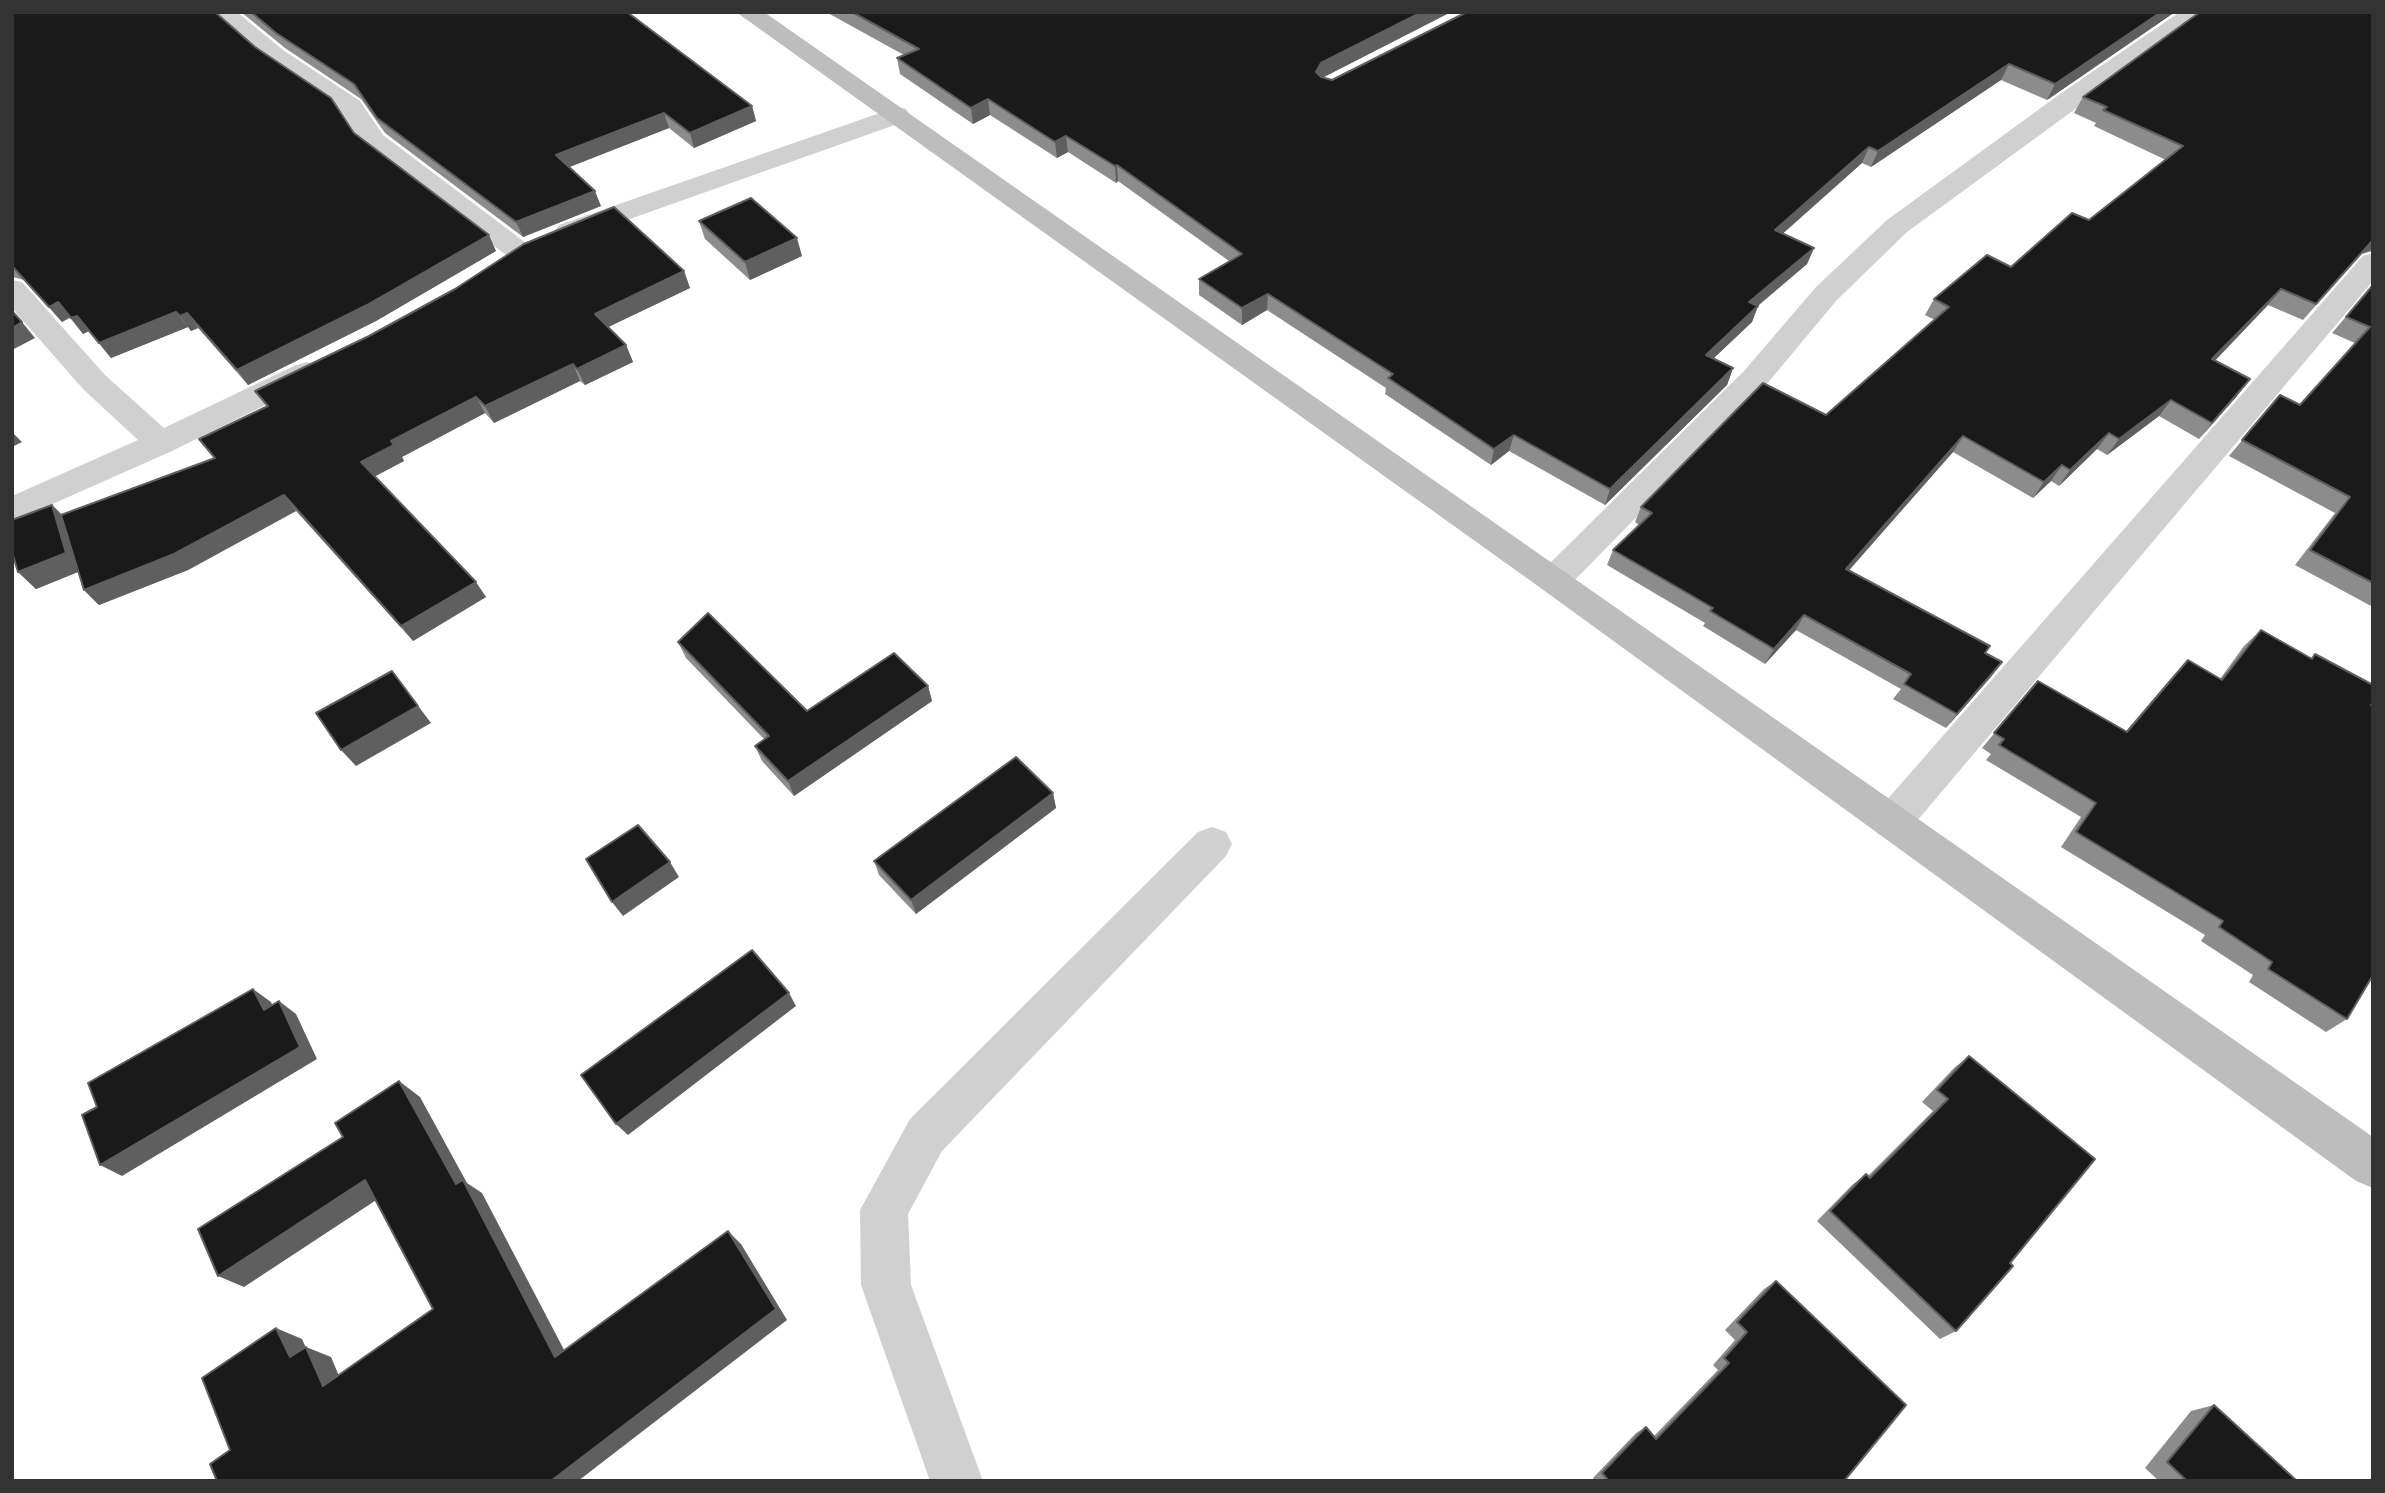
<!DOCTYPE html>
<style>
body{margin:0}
#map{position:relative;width:2385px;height:1493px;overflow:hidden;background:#fff;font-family:Karla,sans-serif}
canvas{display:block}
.frame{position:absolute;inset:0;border:14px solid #333;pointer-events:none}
</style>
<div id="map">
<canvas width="2385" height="1493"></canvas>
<div class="frame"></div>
</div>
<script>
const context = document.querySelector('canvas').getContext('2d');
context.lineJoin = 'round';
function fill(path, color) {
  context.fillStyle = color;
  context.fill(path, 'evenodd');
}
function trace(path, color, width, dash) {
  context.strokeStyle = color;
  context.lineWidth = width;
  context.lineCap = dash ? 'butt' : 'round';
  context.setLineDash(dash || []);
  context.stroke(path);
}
const street = new Path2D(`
 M210,12H237L283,50L360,101L383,135L530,246L534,252L530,258L520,261L510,258L364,146L341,111L265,60Z
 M2180,12H2208L1907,232L1836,301L1766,385L1566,589L1554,593L1542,589L1536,580L1542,571L1744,371L1816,287L1887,220L2060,94Z
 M897,107L906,109L910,115L906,121L579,237L569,240L559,237L555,231L559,225Z
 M2373,253V281L1906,834L1892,839L1878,834L1872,822L1878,810L2363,256Z
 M12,280L22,282L105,375L164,428L296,365L307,362L318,365L323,372L318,379L172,451L12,522V496L138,440L83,389L12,308Z
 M1212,827L1226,832L1232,844L1226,856L942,1151L908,1214L911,1285L983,1481H930L861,1285L860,1210L910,1119L1198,832Z`);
const secondary = new Path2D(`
 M736,12H764L2373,1137V1188L2356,1181L1542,589Z`);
const wall = new Path2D(`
 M12,12L354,133L496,251L376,321L248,385L198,328L191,331L188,327L111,358L89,331L83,334L70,318L62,322L24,280L13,277Z
 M241,12H627L752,106L756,121L694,148L669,128L569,167L601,206L523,237L385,133L361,99L285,48Z
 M826,12H1451L1322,78L1332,80L2175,12L2047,100L2001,80L1871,167L1862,163L1783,233L1814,248L1807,264L1758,306L1752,322L1713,359L1733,368L1727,385L1605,505L1509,451L1491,465L1385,394L1386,388L1267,310L1242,325L1199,295V279L1229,261L1118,181L1116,183L1068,152L1057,158L990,115L973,124L900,74L897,58L904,55Z
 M2373,12V251L2361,254L2303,320L2268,305L2215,361L2237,396L2199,439L2159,416L2107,455L2097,449L2059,486L2051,481L2033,498L1953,452L1849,570L2002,662L1946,728L1893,699L1901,689L1796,630L1765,664L1703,626L1705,623L1607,565L1613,550L1639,525L1635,522L1641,507L1826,415L1935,320L1925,315L1934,299L2011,267L2089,220L2166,160L2094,126L2096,123L2074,113L2083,97Z
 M699,221L802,256L750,280L705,239Z
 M684,271L690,288L608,327L626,345L633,362L585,385L580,381L494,423L485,413L402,457L404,461L375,476L486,597L413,641L296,511L188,570L99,605L84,590L78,572L36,589L18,572L52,505L62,515L214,458L267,407L255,391Z
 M2373,285V607L2295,565L2335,513L2229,456L2280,395L2300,405L2355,343L2332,333Z
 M2261,630L2311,658L2315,654L2371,705L2347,1019L2326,1032L2249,982L2253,975L2201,941L2205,935L2061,847L2081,817L1986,760L1991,754L1982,748L2038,681L2126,731L2173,676L2188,660L2220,679L2244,646Z
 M678,642L807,711L928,686L932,701L794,796L762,761L755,746L765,740L686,658Z
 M1053,793L1056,808L916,914L879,875L874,861Z
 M1969,1056L2010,1263L1956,1331L1940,1339L1817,1221L1852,1185L1866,1174L1868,1176L1933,1111L1922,1102L1954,1068Z
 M1776,1281L1844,1481H1595L1593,1478L1636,1433L1646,1427L1654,1436L1718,1370L1713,1365L1735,1340L1725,1330L1764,1289Z
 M2214,1405L2297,1481H2159L2145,1468L2191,1411Z`);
const shadedWall = new Path2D(`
 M1422,12H1451L1320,79L1316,72L1321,63Z
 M2161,12H2175L2047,100L2055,84Z
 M2009,64L2001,80L1871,167L1878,151Z
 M988,99L990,115L973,124L971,108Z
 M752,106L756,121L694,148L690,133Z
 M664,113L669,128L562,170L556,155Z
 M1066,136L1068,152L1057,158L1055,142Z
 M1869,147L1862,163L1769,246L1775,230Z
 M1117,165L1118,181L1116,183L1115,166Z
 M595,191L601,206L523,237L516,222Z
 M489,235L496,251L376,321L248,385L237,370Z
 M797,238L802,256L750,280L745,262Z
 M2373,240L2372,250L2361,254L2303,320Z
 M1814,248L1807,264L1743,318L1749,302Z
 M684,271L690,288L602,330L595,314Z
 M2281,289L2268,305L2200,376L2212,359Z
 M1268,294L1267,310L1242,325V308Z
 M58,302L70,317L62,322L49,307Z
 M1758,306L1752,322L1700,371L1706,355Z
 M176,312L188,327L111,358L99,343Z
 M187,313L198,328L191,331L180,316Z
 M77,316L89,331L83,334L71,318Z
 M22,322L35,338L12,350V328Z
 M626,345L633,362L585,385L577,369Z
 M573,364L580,381L494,423L485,406Z
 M1733,368L1727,385L1605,505L1610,489Z
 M2250,379L2237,396L2199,439L2212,423Z
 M476,397L485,413L402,457L404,461L372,478L361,462L391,441Z
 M2171,400L2159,416L2107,455L2119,439Z
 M12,432L22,442L12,447Z
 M2109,433L2097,449L2059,486L2070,470Z
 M1514,435L1509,451L1491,465L1494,449Z
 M1963,436L1953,452L1837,584L1846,569Z
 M2062,465L2051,481L2033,498L2044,482Z
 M284,495L296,511L188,570L99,605L84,590Z
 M52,505L69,522L83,570L36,589L18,572Z
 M476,582L486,597L413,641L401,626Z
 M1804,615L1796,630L1765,664L1774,649Z
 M2002,662L1991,677L1946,728L1957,714Z
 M392,671L431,723L356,766L341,750Z
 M928,686L932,701L794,796L788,781Z
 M1053,793L1056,808L916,914L911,900Z
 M670,862L679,877L623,916L612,902Z
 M253,989L271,1002L281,1023L264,1010Z
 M789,993L796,1006L628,1135L616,1124Z
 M279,1001L296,1014L317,1059L122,1176L100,1165Z
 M399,1081L420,1097L467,1183L482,1193L573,1367L555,1357L456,1184Z
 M365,1180L387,1193L244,1287L218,1276Z
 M728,1231L741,1244L787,1320L578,1481H551Z
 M276,1328L302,1339L306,1348V1347L331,1357L347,1395L323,1386L290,1357Z`);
const building = new Path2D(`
 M12,12H215L255,47L331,98L354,133L489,235L367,305L237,370L187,313L180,316L176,312L99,343L77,316L71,318L58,302L49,307L12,266Z
 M251,12H627L752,106L690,133L664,113L556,155L595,191L516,222L377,118L354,84L276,33Z
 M852,12H1422L1321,63L1316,72L1321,77L1332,80L1467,12H2161L2055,84L2009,64L1878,151L1869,147L1775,230L1814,248L1749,302L1758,306L1706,355L1733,368L1610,489L1514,435L1494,449L1388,378L1393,374L1268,294L1242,308L1199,279L1242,254L1117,165L1115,166L1066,136L1055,142L988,99L971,108L897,58L919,49Z
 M2200,12H2373V240L2316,304L2281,289L2212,359L2250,379L2212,423L2171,400L2119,439L2109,433L2070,470L2062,465L2044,482L1963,436L1846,569L1990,646L1985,653L2002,662L1957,714L1904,684L1911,674L1804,615L1774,649L1710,611L1713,608L1613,550L1652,513L1641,507L1763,383L1826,415L1949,307L1934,299L1987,255L2011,267L2072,213L2089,220L2183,146L2103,110L2107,107L2083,97Z
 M751,198L797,238L745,262L699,221Z
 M614,207L684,271L595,314L626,345L577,369L573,364L485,406L476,397L391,441L394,445L361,462L476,582L401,626L284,495L174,554L84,590L61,515L215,458L199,439L268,406L255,391L369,336L455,289L524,244Z
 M2373,285V583L2310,550L2350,497L2242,440L2280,395L2300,405L2370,327L2346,317Z
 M12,311L22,322L12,328Z
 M52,505L66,553L18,572L12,552V520Z
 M708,613L807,711L894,653L928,686L788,781L755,746L769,736L678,642Z
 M2261,630L2312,659L2315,654L2373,685V702L2371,705L2373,706V975L2347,1019L2268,969L2272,962L2219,927L2223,921L2076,832L2096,803L1999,745L2004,739L1994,733L2038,681L2127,732L2188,660L2222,680Z
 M392,671L418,706L341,750L316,713Z
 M1016,757L1053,793L911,900L874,861Z
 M638,825L670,862L612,902L586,859Z
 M752,950L789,993L616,1124L581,1075Z
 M253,989L264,1010L279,1001L300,1047L100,1165L82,1115L97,1107L88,1083Z
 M1969,1056L2095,1159L2010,1263L2013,1266L1956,1331L1830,1211L1866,1174L1870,1178L1948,1099L1937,1090Z
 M399,1081L456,1184L463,1180L555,1357L728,1231L776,1309L551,1481H217L210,1464L230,1450L202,1378L276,1328L290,1357L306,1347L323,1386L433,1309L365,1180L218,1276L198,1229L343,1137L335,1123Z
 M1776,1281L1906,1405L1844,1481H1609L1602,1473L1646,1427L1656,1439L1729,1363L1724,1358L1747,1332L1737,1322Z
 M2214,1405L2297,1481H2187L2167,1462Z`);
fill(street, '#d0d0d0');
fill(secondary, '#bdbdbd');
fill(wall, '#8c8c8c');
fill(shadedWall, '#5f5f5f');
fill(building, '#1a1a1a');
trace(building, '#5f5f5f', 2);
</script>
